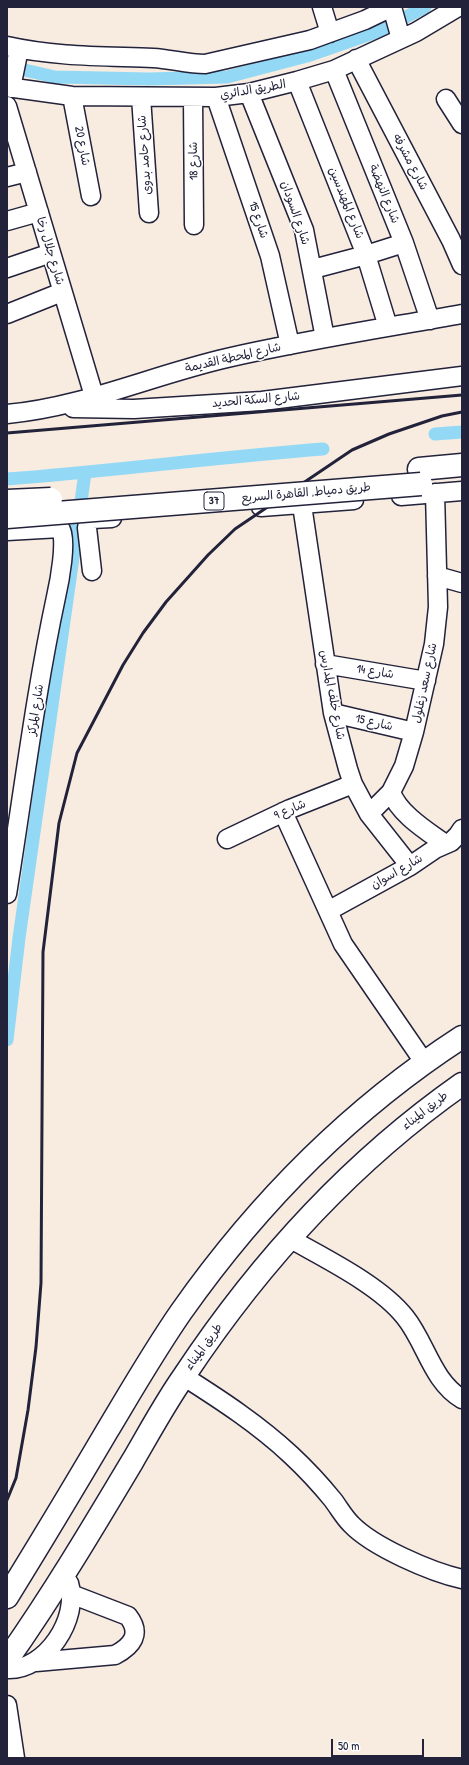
<!DOCTYPE html>
<meta charset="utf-8">
<style>
body{margin:0}
#map{position:relative;width:469px;height:1765px;overflow:hidden;background:#f8ece0;font-family:"Patrick Hand",sans-serif}
canvas{display:block}
.frame{position:absolute;inset:0;border:8px solid #22223b;pointer-events:none}
.scale{position:absolute;left:331px;top:1739px;width:93px;height:18px;box-sizing:border-box;border:2px solid #22223b;border-top:0;padding-left:5px;font-size:12px;line-height:14px;white-space:nowrap;color:#22223b;-webkit-text-stroke:3px #fff;paint-order:stroke}
</style>
<div id="map">
<canvas width="469" height="1765"></canvas>
<div class="frame"></div>
<div class="scale">50 m</div>
</div>
<script>
const context = document.querySelector('canvas').getContext('2d');
context.lineJoin = 'round';
function trace(path, color, width, dash) {
  context.strokeStyle = color;
  context.lineWidth = width;
  context.lineCap = dash ? 'butt' : 'round';
  context.setLineDash(dash || []);
  context.stroke(path);
}
function drawText(font, color, halo, rows, align = 'center') {
  context.font = font + ' "Patrick Hand","Playpen Sans Arabic",sans-serif';
  context.lineWidth = 3;
  context.setLineDash([]);
  context.textBaseline = 'middle';
  context.strokeStyle = halo;
  context.fillStyle = color;
  for (const [text, x, y, turn = 0] of rows) {
    context.save();
    context.translate(x, y);
    context.rotate((+turn || 0) * Math.PI / 180);
    context.textAlign = isNaN(turn) ? turn : align;
    if (halo) context.strokeText(text, 0, 0);
    context.fillText(text, 0, 0);
    context.restore();
  }
}
const canal = new Path2D(`
 M7,66L55,77L149,79L227,77L307,56L379,31L425,7
 M435,434L462,432
 M7,479C113,471 218,457 323,449
 M7,1040L19,938L85,473`);
const minor = new Path2D(`
 M322,7L330,33
 M7,46C56,57 104,56 153,58C171,59 187,64 205,64L310,40L365,20L392,7L401,39
 M356,59L451,240L462,265
 M334,70L404,243L430,320
 M297,81L366,255L388,327
 M7,87L72,96L216,97L249,93L297,81L334,70L416,32L458,7
 M11,88L19,49
 M249,93L304,230L325,338
 M72,96L91,196
 M141,97L149,213
 M193,97L194,225
 M216,97L270,256L290,345
 M446,99L462,124
 M7,106L94,396
 M7,177L27,172
 M7,221L39,212
 M7,268L51,253
 M313,269L366,255L404,243
 M7,314L62,292
 M73,408L134,409L262,401L462,376
 M7,414C83,407 153,375 227,358C305,340 384,328 462,314
 M435,493L438,607L434,644L414,732L404,766L391,792C399,814 427,831 445,844
 M401,496L462,491
 M302,505L333,713L348,769L353,784L369,814L410,866
 M261,507L354,500
 M7,531L60,528C68,538 59,584 56,597C35,695 23,795 7,894
 M92,571L87,528L88,523L92,519L112,518
 M437,576L462,583
 M325,664L426,681
 M333,713L414,732
 M283,812L343,944L424,1062
 M369,814L391,792
 M227,839L290,809L353,784
 M328,911L410,866L435,849L451,842L458,835L462,829
 M289,1238C324,1258 380,1285 405,1317C426,1343 432,1381 462,1399
 M183,1376C221,1400 259,1425 291,1455C306,1469 320,1484 333,1500C339,1508 344,1517 351,1524C373,1547 431,1572 462,1579
 M36,1662L115,1655C132,1646 142,1634 128,1616L71,1594
 M7,1669C46,1671 80,1618 69,1583
 M7,1705L15,1758`);
const highway = new Path2D(`
 M419,469L462,465
 M7,1597C41,1542 74,1487 107,1431C131,1391 154,1351 181,1312C257,1204 351,1109 462,1037
 M7,1660C52,1596 92,1529 132,1462C149,1433 165,1403 184,1376C259,1263 351,1162 462,1084`);
const rail = new Path2D(`
 M7,433L462,395
 M7,1500L16,1478L28,1410L36,1347L41,1283L43,952L59,823L77,753L123,665L143,633L166,602L208,555L235,529L352,450L389,434L442,416L462,412`);
const highwayBridge = new Path2D(`
 M7,501L51,499
 M7,517L421,484`);
const shields = [
 [214,501,20]
];
const shieldNames = [
 ["37",214,501]
];
const streetNames = [
 ["الطريق الدائري",253,90,-10],
 ["شارع 20",82,146,79],
 ["شارع حامد بدوى",145,155,-94],
 ["شارع 18",194,161,-91],
 ["شارع مشرفه",410,162,62],
 ["شارع النهضة",384,194,68],
 ["شارع المهندسين",346,203,68],
 ["شارع السودان",295,213,71],
 ["شارع 15",258,220,71],
 ["شارع جلال رخا",50,251,73],
 ["شارع المحطة القديمة",233,358,-13],
 ["شارع السكة الحديد",256,400,-5],
 ["طريق دمياط, القاهرة السريع",306,493,-5],
 ["شارع 14",375,672,9],
 ["شارع سعد زغلول",425,683,-78],
 ["شارع خلف المدارس",332,695,79],
 ["شارع المركز",36,710,-81],
 ["شارع 15",374,723,13],
 ["شارع 9",290,810,-23],
 ["شارع اسوان",397,872,-30],
 ["طريق الميناء",425,1111,-38],
 ["طريق الميناء",204,1347,-54]
];
trace(canal, '#93d9f5', 13);
trace(minor, '#22223b', 21);
trace(highway, '#22223b', 25);
trace(minor, '#fff', 18);
trace(highway, '#fff', 22);
trace(rail, '#22223b', 3);
trace(highwayBridge, '#22223b', 25, []);
trace(highwayBridge, '#fff', 22);
for (const [x, y, w] of shields) {
  const box = new Path2D();
  box.roundRect(x - w / 2, y - 9, w, 18, 3);
  context.fillStyle = '#fff';
  context.fill(box);
  trace(box, '#22223b', 1);
}
drawText('bold 11px', '#22223b', null, shieldNames);
drawText('12px', '#22223b', '#fff', streetNames);
</script>
